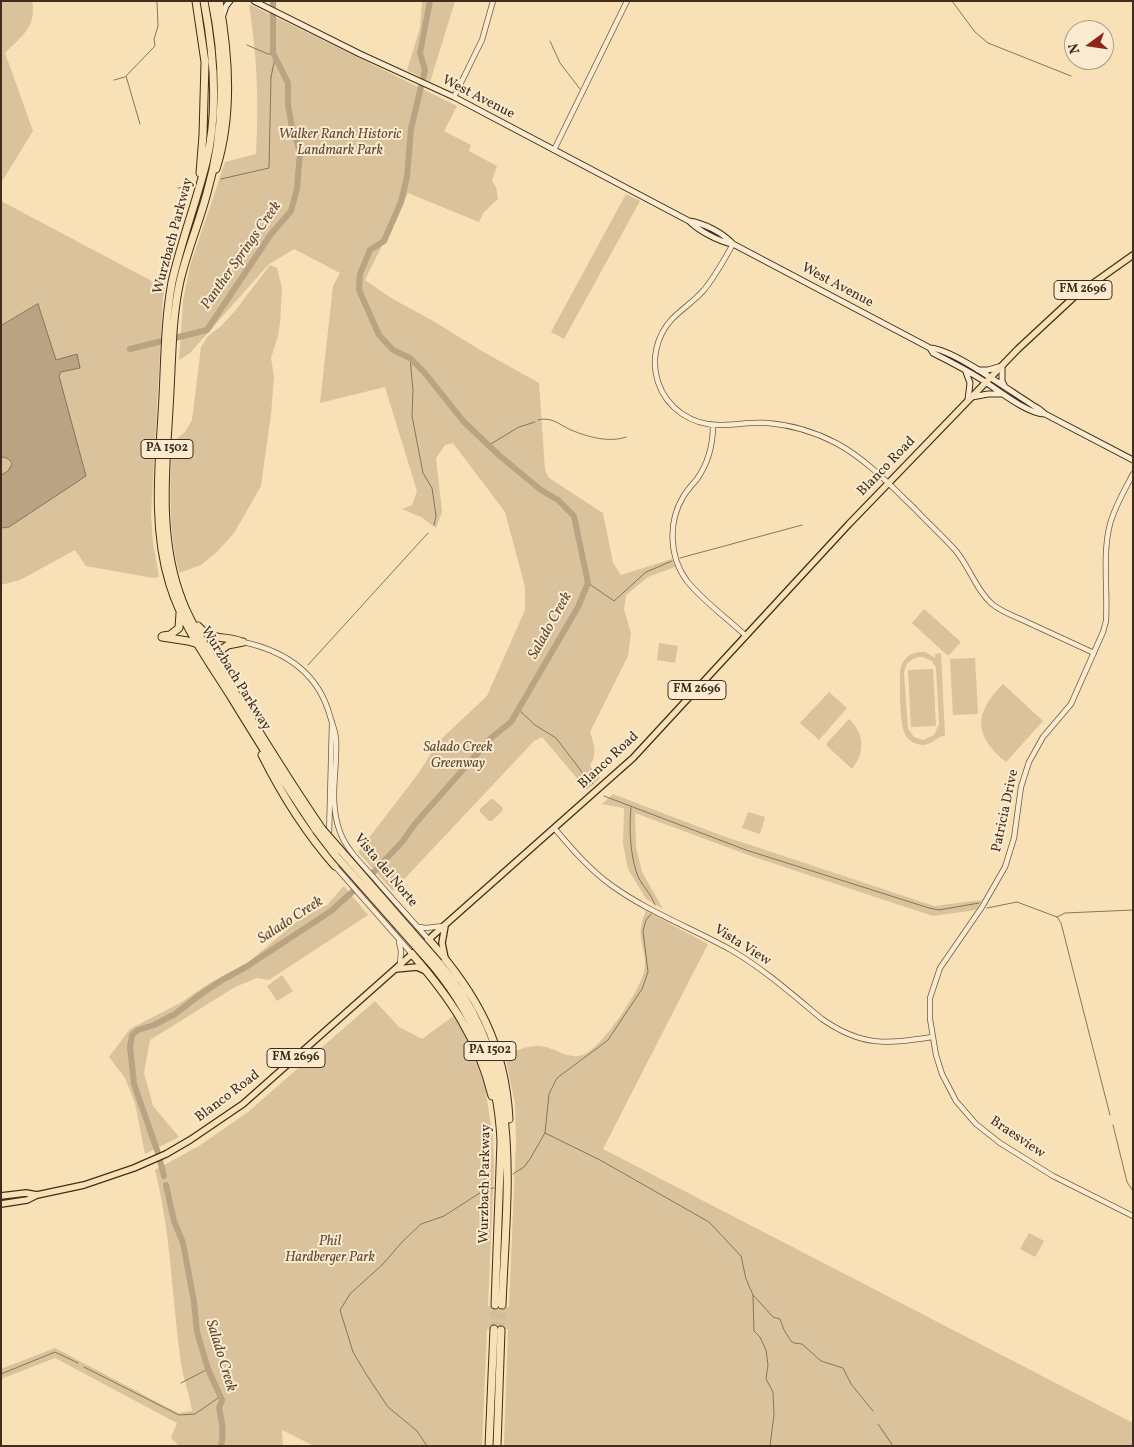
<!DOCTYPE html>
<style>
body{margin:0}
#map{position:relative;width:1134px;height:1447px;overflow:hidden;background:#f8e0b7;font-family:Vollkorn,serif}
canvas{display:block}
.frame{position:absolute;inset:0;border:2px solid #3f2e1b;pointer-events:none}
.north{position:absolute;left:1064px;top:20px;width:50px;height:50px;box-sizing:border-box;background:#faebd0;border:1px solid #af9f88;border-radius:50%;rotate:256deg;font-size:14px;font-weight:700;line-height:20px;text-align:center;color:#3f2e1b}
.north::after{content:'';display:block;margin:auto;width:18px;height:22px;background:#8f2418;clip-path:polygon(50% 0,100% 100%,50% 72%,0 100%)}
</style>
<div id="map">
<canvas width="1134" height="1447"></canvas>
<div class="frame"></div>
<div class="north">N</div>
</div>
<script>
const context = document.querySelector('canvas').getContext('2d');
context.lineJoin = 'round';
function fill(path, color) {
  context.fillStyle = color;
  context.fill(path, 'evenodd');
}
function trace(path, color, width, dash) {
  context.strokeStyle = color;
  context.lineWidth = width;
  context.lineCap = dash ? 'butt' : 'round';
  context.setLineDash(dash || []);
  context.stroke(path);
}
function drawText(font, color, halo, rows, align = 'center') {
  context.font = font + ' Vollkorn,serif';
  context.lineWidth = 4;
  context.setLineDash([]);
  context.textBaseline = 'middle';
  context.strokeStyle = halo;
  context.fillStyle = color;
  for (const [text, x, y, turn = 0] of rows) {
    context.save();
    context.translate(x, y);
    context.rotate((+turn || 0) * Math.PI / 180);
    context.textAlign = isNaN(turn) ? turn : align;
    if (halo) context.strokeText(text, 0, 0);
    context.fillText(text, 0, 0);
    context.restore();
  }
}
const green = new Path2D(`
 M1,1H32C37,27 21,37 5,53L33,131L1,183Z
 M422,1H455L430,82L407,70L420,28Z
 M249,4L457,106L444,131L471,145L469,151L497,166L492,181L496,187L498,199L484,212L479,222L408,193L365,280L391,298L435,322L480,350L539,383L545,470L549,478L603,513L613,563L621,575L672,559L675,567L648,577L626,595L624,609L631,633L628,656L590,732C595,747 597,752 590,766L600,778L587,790L542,737L534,741L393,891L358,852L418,774L439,741L487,696L525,610V587L505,512L453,443L445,445L436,458L442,512L436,528L421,517L402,509L412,505L417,491L385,387L320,403L333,286L340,273L294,249L268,265L190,353L179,360L183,301L190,266L225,162L256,154C259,105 257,53 249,4Z
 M626,194L640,201L564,339L551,332Z
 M1,201L165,288L163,297L151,515L153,543L159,577L153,578L86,566L75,550L20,580L1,585Z
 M270,265L277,268L282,288L280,323L278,336L271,358L274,377L271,414L261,486L234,533L217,552L201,565L179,573C168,528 170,489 172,443L185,432L192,420L201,347L208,336L221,326L235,311Z
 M924,609L961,642L948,656L912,623Z
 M659,643L678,646L675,663L657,660Z
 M925,652L935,658V654L941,653L945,736C937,736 933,744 924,745C916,745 908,741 905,734C899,722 900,685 900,671C902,658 911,651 925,652ZM923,657L932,661L936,668L939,724L934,735L923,740L914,737L908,729L904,673C906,662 912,657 923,657Z
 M975,658L978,714L953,715L950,659Z
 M933,669L936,726L911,727L908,670Z
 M1003,684L1043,721L1006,762C974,736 973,714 1003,684Z
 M829,692L847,708L819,740L800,723Z
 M849,719C865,734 865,753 852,769L827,746V743Z
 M613,794L720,835L934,906L982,900L976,910L933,916L748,855L635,813L636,847L642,872L663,909L646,899L628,869L623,844L624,808L602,804Z
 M491,799H493L503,808L502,811L492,821H489L480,812V809Z
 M748,812L765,817L760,834L742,828Z
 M344,886L368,915L269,980L257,978L235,987L150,1040L144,1073L153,1106L179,1137L145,1154L135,1103L125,1078L109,1057L130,1029L180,1003L210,983L246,964L300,919L327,905Z
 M646,911L708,944L603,1149L1133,1423V1446H504L508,1329H487L482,1446H314L282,1430L283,1446H177V1444L171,1438L177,1423L55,1358L1,1379V1369L55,1348L178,1413L192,1411C190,1395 183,1379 181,1363C172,1298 171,1233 155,1170L199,1146L248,1112L375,1001L399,1027L422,1039L455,1015L473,1050L485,1087L493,1138L494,1168L488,1306L509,1307L516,1140L515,1104L505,1055C515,1051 527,1046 538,1046C555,1046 568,1062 585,1054C604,1045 643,987 645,967C646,945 634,936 646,911Z
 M282,975L293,991L277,1001L267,986Z
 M1029,1233L1044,1241L1035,1257L1020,1249Z`);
const water = new Path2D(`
 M38,304L56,360L77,354L80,368L61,372L59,376L86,476L9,527L1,528V475L8,471L12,464C10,460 7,457 1,457V326Z`);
const stream = new Path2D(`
 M952,1L975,32L988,43L1071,76
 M550,41L560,63L580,89
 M247,45L268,54H273
 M114,80L125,77
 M140,124L126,76L155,46L154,39L158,26L157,1
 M221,179L269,168L271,77L275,58
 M178,188L192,186
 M410,358L413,390L412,416L423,473L432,488L436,516L434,525
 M538,420C551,416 560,425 571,430C588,437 609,443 626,437
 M489,445L519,427L535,422
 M680,558L802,525
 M588,583L614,601L646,572L672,561
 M308,665L428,533
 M519,710L535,725L556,738L585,776L593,784
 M604,796L746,850L929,908L939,910L979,903
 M631,807C629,829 630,853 637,874C641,885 651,893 655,905
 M987,908L1017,902L1057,917L1061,923L1110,1115
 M1057,917L1065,913L1133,910
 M1113,1125L1127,1182L1133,1191
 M545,1133L600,1160L709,1222L741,1256L746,1279L753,1295L754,1331L760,1337L766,1350L768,1365L766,1379L773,1392L774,1415L770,1446
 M513,1174L524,1167L530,1159L545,1133L549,1094L557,1078L608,1040L642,989L648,972L643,931L646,920L651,914
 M753,1295L773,1317L780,1319L784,1330L791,1341L794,1343L802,1344L821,1361L843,1368L851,1384L873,1411
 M84,1367L179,1415L195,1414L221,1396
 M1,1374L55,1352L78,1363
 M181,1383L208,1369
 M878,1424L893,1446
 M427,1446L417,1431L388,1407L366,1374L353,1352L340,1310L350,1294L383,1264L402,1242L421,1224L444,1216L486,1189L494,1188`);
const river = new Path2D(`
 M130,349L207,330L271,234L291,211L297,189L300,152L292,127L288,105V83L273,53V1
 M164,1176L158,1153L134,1084L130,1047L132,1035L138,1030L154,1025L175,1014L201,994L222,980L246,967L331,911L369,877L402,842L414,825L491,738L511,722L578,607L588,583L574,516L558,500L541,490L501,457L464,422L424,372L410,358L393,350L379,335L359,290L360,274L370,250L384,241L401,202L407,177L411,129L425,70L420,53L430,1
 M166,1185L174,1221L183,1243L194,1302L197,1332L208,1369L222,1400L219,1408C222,1422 224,1432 221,1446`);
const motorwayTunnel = new Path2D(`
 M494,1329L495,1305
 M501,1330L502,1305`);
const tertiary = new Path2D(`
 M454,97L482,40L493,1
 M554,150L627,1
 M733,244C724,260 715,277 703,291C693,302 682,309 672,319C656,336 651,361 658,382C667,409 692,425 719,425C735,425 751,422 768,423C791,425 815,432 836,443C866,459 890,485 914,508C928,523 943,536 956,551C970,568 976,590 992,604C1003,613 1017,617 1029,623C1051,633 1072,643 1094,653
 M713,425C713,445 709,462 697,479C692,485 687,490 683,497C668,522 669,557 687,581C702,600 728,619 746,636
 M1133,474C1124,491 1115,506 1110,524C1102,555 1108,590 1106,621L1103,632L1071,704L1043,737L1029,762L1021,787L1014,838L1005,867L982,907L940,968L930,998V1019L936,1055L942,1074L956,1101L976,1124L1000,1143L1053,1176L1133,1216
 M243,642C285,651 318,672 330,716C332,723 335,730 336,738C338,771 328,799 340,832C347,851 363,865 376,880C393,900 412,920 429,940
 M555,829C572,849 589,869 611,885C648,912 692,928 731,950C764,969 793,995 822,1019C862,1047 887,1044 932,1037
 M329,836L332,722
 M334,865L412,954
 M419,927L426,928L443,926
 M399,942L401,951L400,965`);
const secondary = new Path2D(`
 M254,1L360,54L454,97L689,221C704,223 723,233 733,244L930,348L933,353C951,362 968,371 984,381C999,391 1028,414 1045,414
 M223,15L226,6L230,1
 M689,221C699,231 718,241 732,244
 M930,348C954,349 1015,395 1039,409L1045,414L1133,460
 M978,370H988L1002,366V381L1005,387
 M966,372L970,383L968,400
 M972,397L988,394H1001`);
const primary = new Path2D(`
 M445,926L442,943L445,958
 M396,969L417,967L426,971
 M1,1196L26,1193L37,1195
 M1,1204L27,1200L37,1195L84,1185L134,1168L166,1154L190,1140L243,1104L633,758L849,524L1018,349L1074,297L1133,255`);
const motorway = new Path2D(`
 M196,1L205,62L203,135L200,173
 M204,1C214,54 219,111 206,163C196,203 181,242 172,282C165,319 165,358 163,396C160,458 151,524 170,585C183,627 210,663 233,700C260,744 287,788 316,830
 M212,1C225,63 225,132 207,193C199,223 187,251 180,281C172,317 172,355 170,391C167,457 157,528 179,592C190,626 213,657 232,688C261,735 290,783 322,829
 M216,169C233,116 229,55 219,1
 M198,626C212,642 225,635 242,642
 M163,636L170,635L179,628L180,613
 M162,637L188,641L198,644
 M222,665L219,655L221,650L228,645L243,642
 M262,755C282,795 306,833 335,866
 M429,940C477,994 505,1045 509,1119
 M412,954C451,999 478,1038 492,1096
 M439,963C526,1065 507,1182 502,1305
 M435,968C477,1020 498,1074 501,1141L495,1305
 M489,1446L494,1329
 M497,1446L501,1330`);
const motorwayBridge = new Path2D(`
 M322,829L439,963
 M316,830L336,856L435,968`);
const shields = [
 [1083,290,58],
 [167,449,52],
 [697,690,58],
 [490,1051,52],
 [296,1058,58]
];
const shieldNames = [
 ["FM 2696",1083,290],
 ["PA 1502",167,449],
 ["FM 2696",697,690],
 ["PA 1502",490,1051],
 ["FM 2696",296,1058]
];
const streetNames = [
 ["West Avenue",478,98,27],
 ["Wurzbach Parkway",174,236,-75],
 ["West Avenue",837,286,28],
 ["Blanco Road",887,467,-46],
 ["Wurzbach Parkway",235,679,58],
 ["Blanco Road",609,761,-43],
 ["Patricia Drive",1006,811,-78],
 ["Vista del Norte",385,871,50],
 ["Vista View",742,946,32],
 ["Blanco Road",228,1097,-37],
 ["Braesview",1017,1138,34],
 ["Wurzbach Parkway",486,1184,-89]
];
const parkNames = [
 ["Walker Ranch Historic",340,135],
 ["Landmark Park",340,151],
 ["Salado Creek",458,748],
 ["Greenway",458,764],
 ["Phil",330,1242],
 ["Hardberger Park",330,1258]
];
const waterNames = [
 ["Panther Springs Creek",242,256,-55],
 ["Salado Creek",551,626,-61],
 ["Salado Creek",291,921,-33],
 ["Salado Creek",220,1356,73]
];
fill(green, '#d9c29c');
fill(water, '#b9a382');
trace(water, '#887459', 1);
trace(stream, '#887459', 1);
trace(river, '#b9a382', 6);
trace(motorwayTunnel, '#d3bc98', 7, [7, 3.5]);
trace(tertiary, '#6d5a42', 6);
trace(secondary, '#3f2e1b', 7);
trace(primary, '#3f2e1b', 8);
trace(motorway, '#3f2e1b', 9);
trace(tertiary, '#faebd0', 4.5);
trace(secondary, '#faebd0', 5);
trace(primary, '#f8e0b7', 5.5);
trace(motorway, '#f8e0b7', 7);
trace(motorwayBridge, '#3f2e1b', 9, []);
trace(motorwayBridge, '#f8e0b7', 7);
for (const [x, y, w] of shields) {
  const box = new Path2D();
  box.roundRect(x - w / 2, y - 9.5, w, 19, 4);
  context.fillStyle = '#faebd0';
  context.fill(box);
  trace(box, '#3f2e1b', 1);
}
drawText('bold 12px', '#3f2e1b', null, shieldNames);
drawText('14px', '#3f2e1b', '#faebd0', streetNames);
drawText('italic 14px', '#5e4c35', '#faebd0', parkNames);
drawText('italic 15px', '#5e4b35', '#faebd0', waterNames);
</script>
